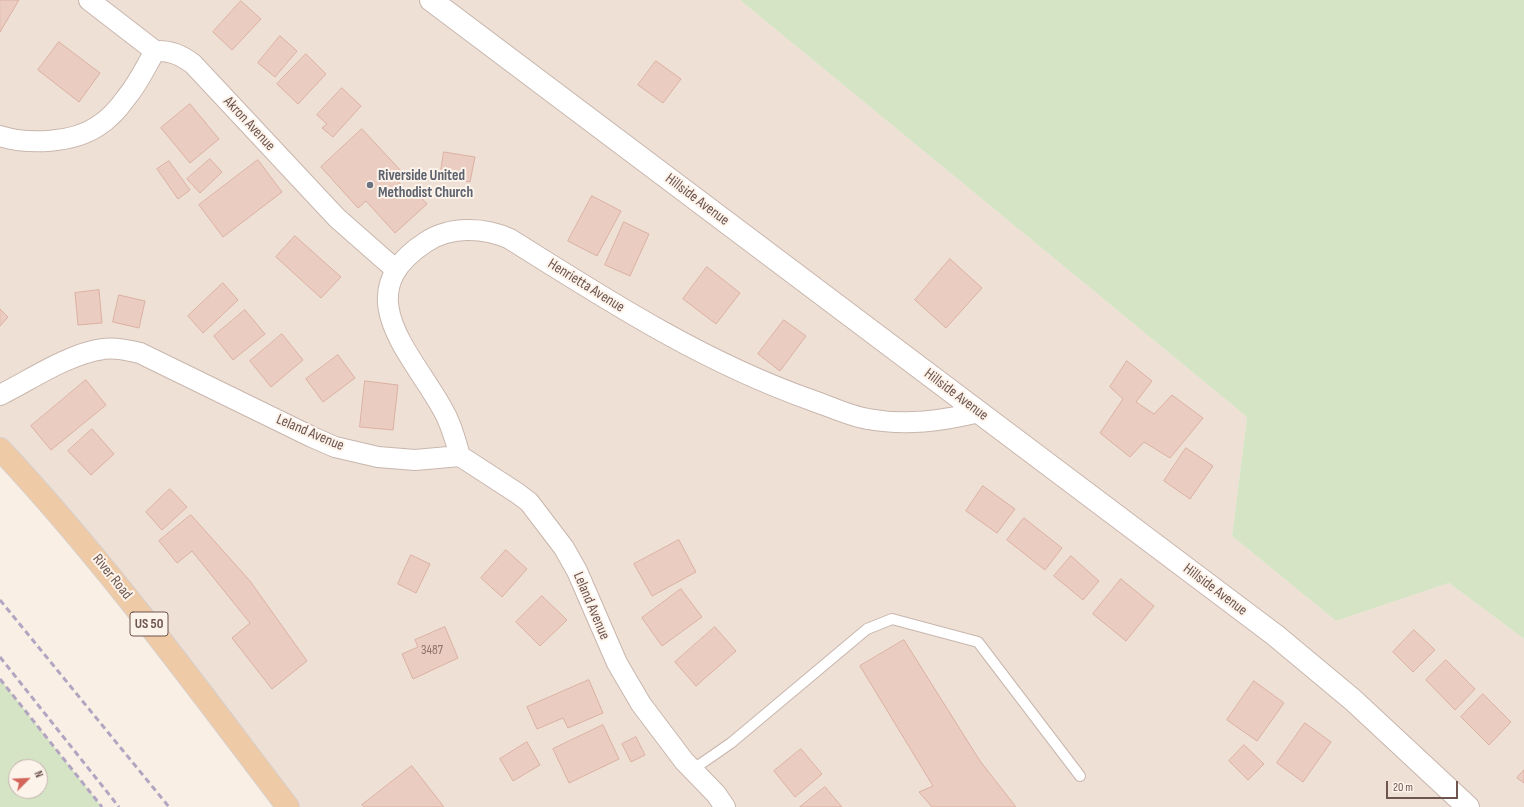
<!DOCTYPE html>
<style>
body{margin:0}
#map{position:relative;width:1524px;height:807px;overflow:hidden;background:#f9efe5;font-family:"Sofia Sans Condensed",sans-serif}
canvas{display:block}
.north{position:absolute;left:8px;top:759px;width:40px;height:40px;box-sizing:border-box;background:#fcf3eb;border:1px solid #c3b4ac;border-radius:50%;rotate:66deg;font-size:11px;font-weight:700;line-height:16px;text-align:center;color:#6e554e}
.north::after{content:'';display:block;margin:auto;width:14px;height:18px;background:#d3655a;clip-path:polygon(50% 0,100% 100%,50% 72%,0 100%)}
.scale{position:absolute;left:1386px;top:781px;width:72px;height:18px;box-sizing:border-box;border:2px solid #6e554e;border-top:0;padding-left:5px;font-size:12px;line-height:14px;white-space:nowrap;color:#6e554e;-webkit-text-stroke:3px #fcf3eb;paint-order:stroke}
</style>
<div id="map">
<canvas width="1524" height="807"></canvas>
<div class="north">N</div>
<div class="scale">20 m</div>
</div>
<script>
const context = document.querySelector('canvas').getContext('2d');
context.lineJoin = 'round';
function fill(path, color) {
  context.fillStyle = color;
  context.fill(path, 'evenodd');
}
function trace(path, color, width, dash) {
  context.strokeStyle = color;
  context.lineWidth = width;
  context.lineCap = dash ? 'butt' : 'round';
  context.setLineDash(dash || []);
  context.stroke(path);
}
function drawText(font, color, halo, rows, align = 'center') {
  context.font = font + ' "Sofia Sans Condensed",sans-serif';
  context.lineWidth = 4;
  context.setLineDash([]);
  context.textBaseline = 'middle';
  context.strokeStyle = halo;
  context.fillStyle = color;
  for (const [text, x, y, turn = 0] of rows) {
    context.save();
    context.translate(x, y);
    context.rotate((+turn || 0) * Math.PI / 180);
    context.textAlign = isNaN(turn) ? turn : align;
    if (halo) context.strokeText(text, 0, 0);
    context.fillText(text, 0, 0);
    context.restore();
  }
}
const residential = new Path2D(`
 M0,0H740L1247,417L1232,536L1336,621L1449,583L1524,639V807H288L0,449Z`);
const green = new Path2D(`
 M740,0H1524V639L1449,583L1336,621L1232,536L1247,417Z
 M0,679L102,807H0ZM16,767H40V791H16Z`);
const building = new Path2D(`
 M0,0H19L0,32Z
 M241,1L261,19L232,50L213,32Z
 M280,36L297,51L275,77L258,63Z
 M59,42L100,73L79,102L38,70Z
 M306,54L326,74L298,104L277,84Z
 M656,61L681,79L663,103L638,85Z
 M342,88L361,106L333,137L322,128L327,124L317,115Z
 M190,104L219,139L190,163L161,128Z
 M362,129L402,172L395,178L412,197L417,193L427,204L395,233L366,201L358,208L321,167Z
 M444,152L475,157L470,182L440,177Z
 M210,159L222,172L200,193L187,179Z
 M258,160L282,192L223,237L199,205Z
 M169,161L190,190L178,199L157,169Z
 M592,196L621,211L597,256L568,241Z
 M624,222L649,234L630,276L605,265Z
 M295,236L341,277L321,298L276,257Z
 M950,259L982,288L946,328L915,300Z
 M707,267L740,293L716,324L683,299Z
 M223,283L238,300L203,333L188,316Z
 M99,290L102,323L78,325L75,293Z
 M119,295L145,301L139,328L113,322Z
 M0,309L8,317L0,326Z
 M245,310L265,334L233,360L214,336Z
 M784,320L806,336L780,371L758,354Z
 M282,334L303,360L271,387L250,361Z
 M338,355L355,378L323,402L306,379Z
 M1127,361L1152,381L1136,402L1154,414L1172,395L1203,418L1170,458L1144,442L1130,457L1100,433L1123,399L1110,387Z
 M86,380L106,405L51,450L31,426Z
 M365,381L398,385L393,430L360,427Z
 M92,429L114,454L91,475L68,451Z
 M1186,448L1213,466L1190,499L1164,481Z
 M983,486L1015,509L997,533L966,511Z
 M170,489L187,507L162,530L146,512Z
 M191,515L250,581L307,661L272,689L232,638L250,623L192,551L177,563L159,541Z
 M1024,518L1062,548L1045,570L1007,540Z
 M679,540L696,572L652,596L634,564Z
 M506,550L527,569L502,597L481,578Z
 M411,555L430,564L416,593L398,584Z
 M1071,556L1099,581L1083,600L1054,576Z
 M1121,579L1154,606L1126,641L1093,614Z
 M681,589L702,617L662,646L642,618Z
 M542,596L567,620L540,646L516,622Z
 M445,627L458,658L413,679L402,654L418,647L415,640Z
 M715,627L736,651L696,686L675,662Z
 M1414,630L1435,650L1413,672L1393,652Z
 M904,640L980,761L1016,807H932L919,792L933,786L860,666Z
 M1446,660L1475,689L1455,710L1426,680Z
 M589,680L603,713L568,728L563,718L537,729L527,707Z
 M1254,681L1284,703L1257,741L1227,720Z
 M1483,694L1511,722L1489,745L1461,717Z
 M1305,723L1331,742L1303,782L1277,763Z
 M603,725L619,759L569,783L553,749Z
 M636,737L645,755L631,762L622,744Z
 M527,742L540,765L513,781L500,759Z
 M1244,745L1264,764L1248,780L1229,761Z
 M801,749L822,774L795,797L774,771Z
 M412,766L444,807H364L362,805Z
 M1524,770V783L1517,778Z
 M825,787L842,807H800Z`);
const service = new Path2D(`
 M692,770L731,743L867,629L892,619L978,642L1080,776`);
const minor = new Path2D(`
 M89,0L155,51C170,50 181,55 193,64L337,218L395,269
 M0,136C29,145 73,143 98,126C109,119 119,108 126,98C138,84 146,66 155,51
 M0,395C32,379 68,354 103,349C115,347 128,350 140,353L312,437L335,447L378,457L415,460L460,456L517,493L529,502L564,548L577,571L617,663L641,704L684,761L716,794L725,807
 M460,456C455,439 451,423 442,408C410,351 347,293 426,242C450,226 484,227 510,239C607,300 703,362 811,400C829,406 849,416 868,419C906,426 942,421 979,412`);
const tertiary = new Path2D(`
 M431,0L1275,635L1353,700L1468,807`);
const primary = new Path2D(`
 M0,449C105,561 195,685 288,807`);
const rail = new Path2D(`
 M0,600L169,807
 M0,657L119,807
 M0,679L102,807`);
const markers = [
 [370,185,4,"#6b7280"]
];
const numberNames = [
 ["3487",432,651]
];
const shields = [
 [149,624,38]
];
const shieldNames = [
 ["US 50",149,624]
];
const streetNames = [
 ["Akron Avenue",249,124,47],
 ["Hillside Avenue",697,200,37],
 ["Henrietta Avenue",586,286,32],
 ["Hillside Avenue",956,395,37],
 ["Leland Avenue",310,433,23],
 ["River Road",112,577,51],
 ["Hillside Avenue",1215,590,37],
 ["Leland Avenue",591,606,67]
];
const worshipNames = [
 ["Riverside United",378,176],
 ["Methodist Church",378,193]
];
fill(residential, '#efe0d5');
fill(green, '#d6e4c6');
fill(building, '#ebccc0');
trace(building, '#dbb1a3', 1);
trace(service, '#c8b6ad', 12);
trace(minor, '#c8b6ad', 22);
trace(tertiary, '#c8b6ad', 24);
trace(primary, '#d6cfcd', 24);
trace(service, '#fff', 10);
trace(minor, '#fff', 20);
trace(tertiary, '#fff', 22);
trace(primary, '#efcaa6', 22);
trace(rail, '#b1a5c1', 3, [6, 4]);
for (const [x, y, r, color] of markers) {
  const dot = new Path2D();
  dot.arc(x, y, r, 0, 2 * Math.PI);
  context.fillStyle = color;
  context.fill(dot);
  trace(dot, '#fcf3eb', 1.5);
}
drawText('13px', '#8d736a', null, numberNames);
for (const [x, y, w] of shields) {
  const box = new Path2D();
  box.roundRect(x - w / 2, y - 12, w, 24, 3);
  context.fillStyle = '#fcf3eb';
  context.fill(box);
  trace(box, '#6e554e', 1);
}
drawText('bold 14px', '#6e554e', null, shieldNames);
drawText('15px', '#6e554e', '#fcf3eb', streetNames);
drawText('bold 15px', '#5b616d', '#fcf3eb', worshipNames, 'left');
</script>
